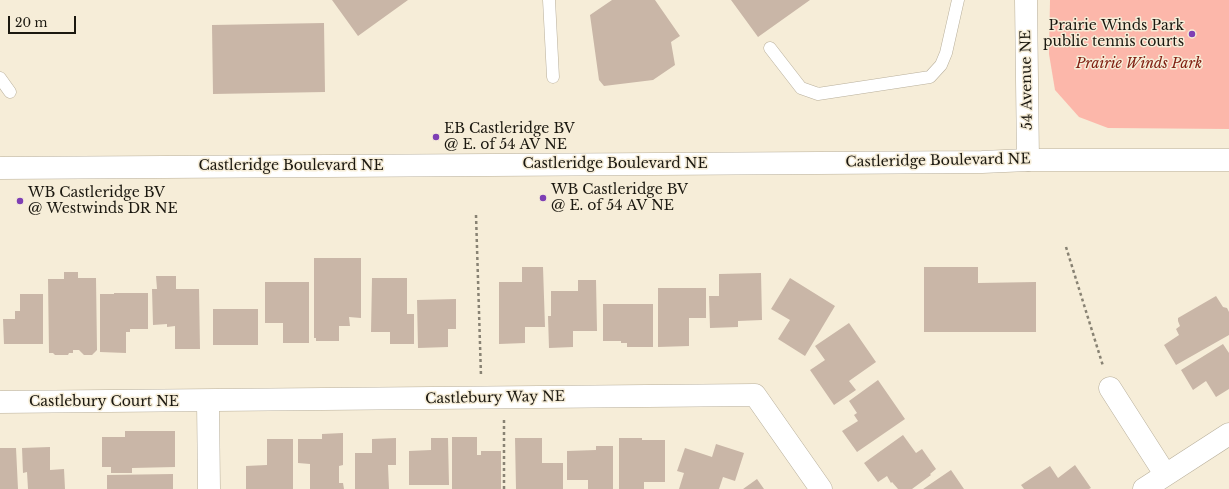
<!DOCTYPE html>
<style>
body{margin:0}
#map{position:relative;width:1229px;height:489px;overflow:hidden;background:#f6edd8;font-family:"Libre Baskerville",serif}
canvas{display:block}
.scale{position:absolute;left:8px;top:16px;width:68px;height:18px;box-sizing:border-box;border:2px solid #1b1810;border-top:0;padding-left:5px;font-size:12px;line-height:14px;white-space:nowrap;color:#1b1810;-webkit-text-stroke:3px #f6edd8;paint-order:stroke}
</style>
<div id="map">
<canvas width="1229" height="489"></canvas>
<div class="scale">20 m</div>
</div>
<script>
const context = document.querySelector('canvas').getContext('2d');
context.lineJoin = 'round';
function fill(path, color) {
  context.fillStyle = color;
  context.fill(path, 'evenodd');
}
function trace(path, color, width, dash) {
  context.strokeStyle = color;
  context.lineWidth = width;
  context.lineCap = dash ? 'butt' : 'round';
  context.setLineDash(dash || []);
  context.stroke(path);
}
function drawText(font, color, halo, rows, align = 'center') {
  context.font = font + ' "Libre Baskerville",serif';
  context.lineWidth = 3;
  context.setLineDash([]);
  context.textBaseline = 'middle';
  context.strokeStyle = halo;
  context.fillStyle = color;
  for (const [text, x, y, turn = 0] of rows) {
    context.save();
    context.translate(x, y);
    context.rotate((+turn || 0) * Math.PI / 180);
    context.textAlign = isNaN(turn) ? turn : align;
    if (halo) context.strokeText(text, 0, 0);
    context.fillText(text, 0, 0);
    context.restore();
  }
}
const green = new Path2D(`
 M1050,0H1229V129L1108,128L1079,117L1055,90L1049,54Z`);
const building = new Path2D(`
 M332,0H408L358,36Z
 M612,0H655L680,36L671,42L675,65L653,80L604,86L599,80L590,15Z
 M731,0H810L758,37Z
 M324,23L325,92L213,94L212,25Z
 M314,258H361V318L349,317L350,326H339V341H316V338H314Z
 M522,267H543L545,327H525V343L499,344V282H522Z
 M924,267H978V283L1036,282V332H924Z
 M64,272H78V278H96L97,350L92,355H84L79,350H73V353H69L68,355H55L53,353H49L48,279H64Z
 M761,273L762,320L738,321V327L710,328L709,296H719V274Z
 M156,276H176V289H199L200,349H175V326L167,327V324L153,325L152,289H157Z
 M372,278H407V314H414V344H390V332H371Z
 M790,278L835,306L805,356L778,339L790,320L771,309Z
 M578,280H596L597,331H573V347L549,348L548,316H551V291H578Z
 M265,282H309V343H283V323H265Z
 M658,288H706V318H689V346L658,347Z
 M114,293H148V329H130V332H126V353L100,352V294H114Z
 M20,294H43V344H4L3,319H15V311H20Z
 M1216,296L1223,307L1227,308L1229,312V335L1176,365L1164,345L1179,335L1176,329L1180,326L1178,321V318Z
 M456,299V329H448V347L418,348L417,300Z
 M603,304H653V347H627V343H621V341H603Z
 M213,309H258V345H213Z
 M849,323L876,362L849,381L856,390L834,405L810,370L825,360L815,346Z
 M1223,344L1229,353V389L1216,397L1206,381L1193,390L1181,370Z
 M878,380L905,419L857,452L842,431L858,421L854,415L857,413L849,401Z
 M125,431H175V467L132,468V473H111V467H102V437H125Z
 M343,433V465L339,466V483H343L344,489H310V464L298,463V439H322V434Z
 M903,435L916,453L922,449L936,469L930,474L931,475L912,489H898L892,482L891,483L887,476L878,482L864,463Z
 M452,437H477V455H481V451H501V489H452Z
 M396,438V465H388L389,489H355V453H372V439Z
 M431,438H448L449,485H409V451L431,450Z
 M515,438H542V463H563V489H516Z
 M619,438H642V440H665V482H644V489H619Z
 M267,439H293V489H246V466L267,465Z
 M716,444L744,453L735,481L723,477L719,489H679L684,473L677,471L685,448L712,457Z
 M596,446H613V489H588V480H567V451L596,450Z
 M50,447V470L64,469L65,489H28L27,472L23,473L22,448Z
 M0,448H16L18,489H0Z
 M1075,465L1091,488L1089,489H1024L1021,485L1050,466L1058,478Z
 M951,470L964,489H923Z
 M173,474V489H107V475Z
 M757,479L764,489H743Z`);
const path = new Path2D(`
 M476,215L481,376
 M1066,247L1103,366
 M504,420V489`);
const lane = new Path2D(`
 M549,0L553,77
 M770,48L801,88L818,94L930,77L941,65L946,53L958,0
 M0,78L10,92`);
const street = new Path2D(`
 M1026,0L1028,160
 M1110,388L1165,474
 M208,401L209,489
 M0,402L755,395L821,489
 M1144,489L1229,434`);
const secondary = new Path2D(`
 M0,168L982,162L1028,160H1229`);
const markers = [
 [1192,34,4,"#7e3fb4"],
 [436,137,4,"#7e3fb4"],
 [543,198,4,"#7e3fb4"],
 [20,201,4,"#7e3fb4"]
];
const poiNames = [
 ["Prairie Winds Park",1184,26,"right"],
 ["public tennis courts",1184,42,"right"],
 ["EB Castleridge BV",444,129],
 ["@ E. of 54 AV NE",444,145],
 ["WB Castleridge BV",551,190],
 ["@ E. of 54 AV NE",551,206],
 ["WB Castleridge BV",28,193],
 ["@ Westwinds DR NE",28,209]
];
const parkNames = [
 ["Prairie Winds Park",1139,64]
];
const streetNames = [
 ["54 Avenue NE",1027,80,-91],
 ["Castleridge Boulevard NE",938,161,-1],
 ["Castleridge Boulevard NE",615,164],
 ["Castleridge Boulevard NE",291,166],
 ["Castlebury Way NE",495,398,-1],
 ["Castlebury Court NE",104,402]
];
fill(green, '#fcb7aa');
fill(building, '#c9b6a7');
trace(lane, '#b8af9b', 13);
trace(street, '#b8af9b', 23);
trace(secondary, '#b8af9b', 23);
trace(path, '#888273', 2.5, [3, 3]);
trace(lane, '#fff', 12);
trace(street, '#fff', 22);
trace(secondary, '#fff', 22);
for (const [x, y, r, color] of markers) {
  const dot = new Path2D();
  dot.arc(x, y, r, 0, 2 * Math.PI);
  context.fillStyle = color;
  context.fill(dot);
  trace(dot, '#f6edd8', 1.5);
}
drawText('14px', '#1b1810', '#f6edd8', poiNames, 'left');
drawText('italic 14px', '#802013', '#f6edd8', parkNames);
drawText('14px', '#1b1810', '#f6edd8', streetNames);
</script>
